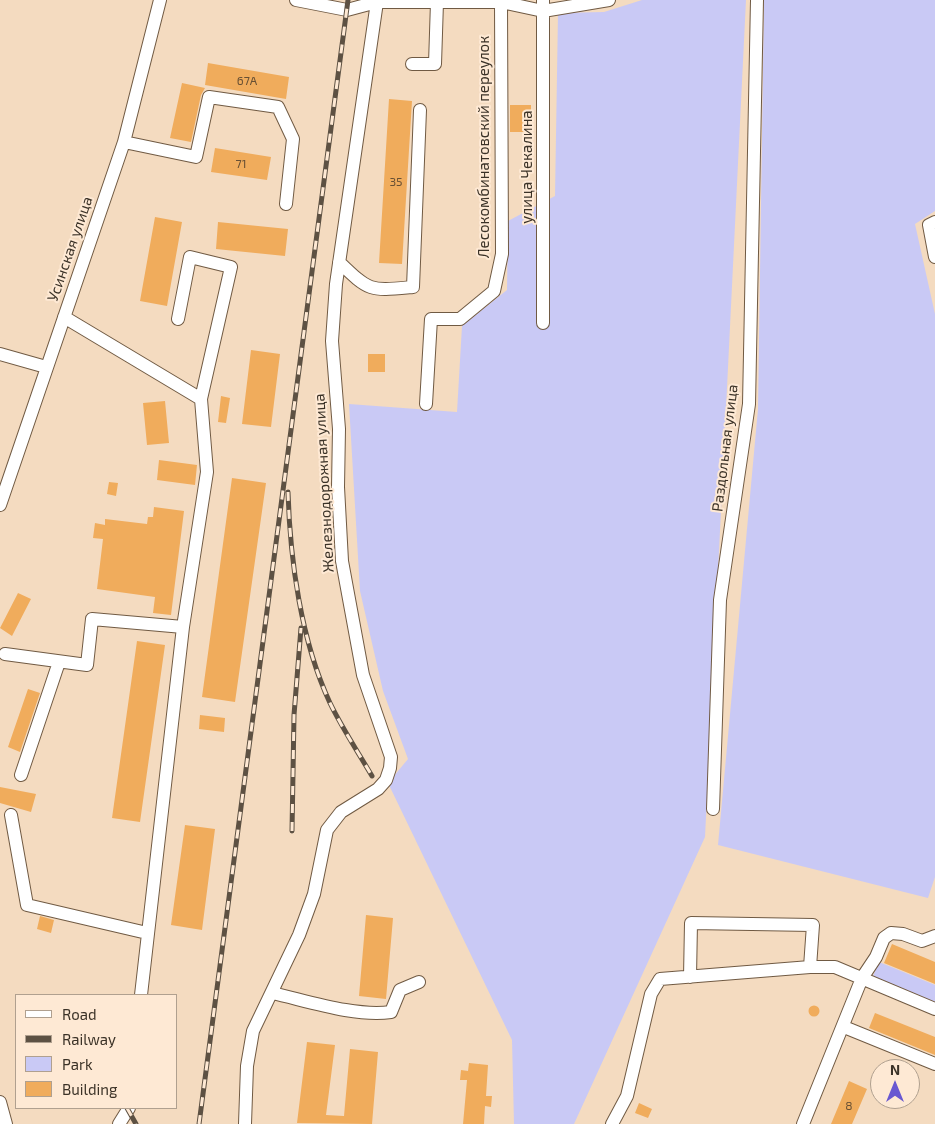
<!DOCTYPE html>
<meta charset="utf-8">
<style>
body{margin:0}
#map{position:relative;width:935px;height:1124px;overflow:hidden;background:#f4dbc0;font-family:"Exo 2",sans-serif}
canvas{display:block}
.legend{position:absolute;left:15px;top:994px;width:162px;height:115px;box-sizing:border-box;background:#fee9d4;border:1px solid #b0a08f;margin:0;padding:6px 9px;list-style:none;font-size:15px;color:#3b3227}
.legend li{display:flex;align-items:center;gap:10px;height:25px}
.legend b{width:25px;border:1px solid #b0a08f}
.north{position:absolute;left:870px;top:1059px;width:50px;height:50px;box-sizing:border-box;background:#fee9d4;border:1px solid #b0a08f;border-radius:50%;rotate:0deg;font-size:14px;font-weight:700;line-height:20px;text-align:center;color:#3b3227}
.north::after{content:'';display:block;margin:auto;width:18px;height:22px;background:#6958d1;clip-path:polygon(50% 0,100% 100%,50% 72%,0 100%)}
</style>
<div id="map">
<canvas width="935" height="1124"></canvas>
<ul class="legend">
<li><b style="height:6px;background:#fff"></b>Road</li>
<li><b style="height:6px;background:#5d5143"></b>Railway</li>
<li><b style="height:14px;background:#c9c9f5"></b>Park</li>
<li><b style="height:14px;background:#f0ac5c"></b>Building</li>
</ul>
<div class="north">N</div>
</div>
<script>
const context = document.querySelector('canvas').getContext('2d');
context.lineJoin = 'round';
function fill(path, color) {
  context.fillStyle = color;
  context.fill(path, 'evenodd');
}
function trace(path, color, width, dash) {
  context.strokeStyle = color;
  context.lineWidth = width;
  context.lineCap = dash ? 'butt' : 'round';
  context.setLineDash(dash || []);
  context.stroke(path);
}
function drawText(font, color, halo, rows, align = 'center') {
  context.font = font + ' "Exo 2",sans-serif';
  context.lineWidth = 4;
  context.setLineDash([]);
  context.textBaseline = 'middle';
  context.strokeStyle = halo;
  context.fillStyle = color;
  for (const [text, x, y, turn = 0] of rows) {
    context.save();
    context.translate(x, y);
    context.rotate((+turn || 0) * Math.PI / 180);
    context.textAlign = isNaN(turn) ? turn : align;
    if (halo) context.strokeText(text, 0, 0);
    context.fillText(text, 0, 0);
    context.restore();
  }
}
const green = new Path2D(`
 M642,0H746L705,837L574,1124H514L512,1040L388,783L408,759L383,691L360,591L349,404L457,412L462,326L507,290L508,221L555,196L558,13L604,12Z
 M764,0H935V211L915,224L935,314V877L928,898L718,845L758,409Z
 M879,962L935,985V1002L873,976Z`);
const building = new Path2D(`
 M208,63L289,77L286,99L205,85Z
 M182,83L205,88L201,95L191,142L170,138Z
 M389,99L412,101L402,264L379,263Z
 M510,105H531V132H510Z
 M215,148L271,157L267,180L211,172Z
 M155,217L182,222L167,306L140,301Z
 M218,222L288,229L285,256L216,249Z
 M251,350L280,354L271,427L242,424Z
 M368,354H385V372H368Z
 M221,396L230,398L226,423L218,422Z
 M165,401L169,443L147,445L143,403Z
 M159,460L197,465L195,485L157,480Z
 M232,478L266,483L235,702L202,697Z
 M109,482L118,483L116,496L107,494Z
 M154,507L184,511L171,615L153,613L155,597L97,589L103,539L93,538L95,523L105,525V519L147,524L148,517H153Z
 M18,593L31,599L12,636L0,628Z
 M137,641L165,645L140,822L112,818Z
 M28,689L40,693L20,752L8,747Z
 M200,715L225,718L224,732L199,729Z
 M0,787L36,794L31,812L0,803Z
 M185,825L215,829L202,930L171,925Z
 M366,915L393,918L386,999L359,996Z
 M40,916L54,920L51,933L37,929Z
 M892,944L935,962V984L884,963Z
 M808.5 1011a5.5 5.5 0 1 1 11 0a5.5 5.5 0 1 1-11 0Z
 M875,1013L935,1037V1055L869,1028Z
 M307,1042L335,1045L326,1115L344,1116L350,1049L378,1052L372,1124L297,1123Z
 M469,1063L488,1065L486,1096H492L491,1107L485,1106L484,1124H463L467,1080H460L461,1070L468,1071Z
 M849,1081L867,1089L852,1124H831Z
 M639,1103L652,1109L648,1118L635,1113Z`);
const minor = new Path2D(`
 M296,0L347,10L377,2H501L543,11L609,0
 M543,0V323
 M412,64H435L437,2
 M124,142L196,157L209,97L278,107L293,139L286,204
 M935,222L929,225L935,257
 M339,262C370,292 370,291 413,287L420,110
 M64,317L201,399
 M0,354L46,367
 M426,404L431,319H460L494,291L502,254L501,2
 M0,505L124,142L160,0
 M5,654L87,665L92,619L183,627
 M21,775L59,662
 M713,809L720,600L749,404L757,0
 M11,815L27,905L147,933
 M690,977L691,923L813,925L810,967
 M272,993C308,1001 355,1017 391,1012L400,990L419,982
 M141,995L183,627L207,472L201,399L231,267L190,257L178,319
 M844,1027L935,1064
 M0,1102L6,1124
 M119,1124L129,1108
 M245,1124L247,1066L253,1031L299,935L314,894L327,830L341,812L378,789L386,780L390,768L391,757L363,675L342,561L338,487L339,429L332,341L336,284L377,2
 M612,1124L627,1096L651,994L660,979L810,967H835L935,1009
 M803,1124L862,978L876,957L884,938L891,933L903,934L922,941L935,936`);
const rail = new Path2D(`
 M288,492C290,560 301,641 330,703C342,728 358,752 372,776
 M292,831L294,715L301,628
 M127,1108L136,1124
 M199,1124L348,0`);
const numberNames = [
 ["67А",247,81],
 ["71",241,164],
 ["35",396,182],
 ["8",849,1106]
];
const streetNames = [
 ["Лесокомбинатовский переулок",484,147,-90],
 ["улица Чекалина",527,167,-90],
 ["Усинская улица",70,249,-71],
 ["Раздольная улица",725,448,-83],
 ["Железнодорожная улица",324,483,-93]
];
fill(green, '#c9c9f5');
fill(building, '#f0ac5c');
trace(minor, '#705a43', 14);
trace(minor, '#fff', 12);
trace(rail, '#5d5143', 5);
trace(rail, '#fee9d4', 3, [9]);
drawText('12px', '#685034', null, numberNames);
drawText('15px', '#3b3227', '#fee9d4', streetNames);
</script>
